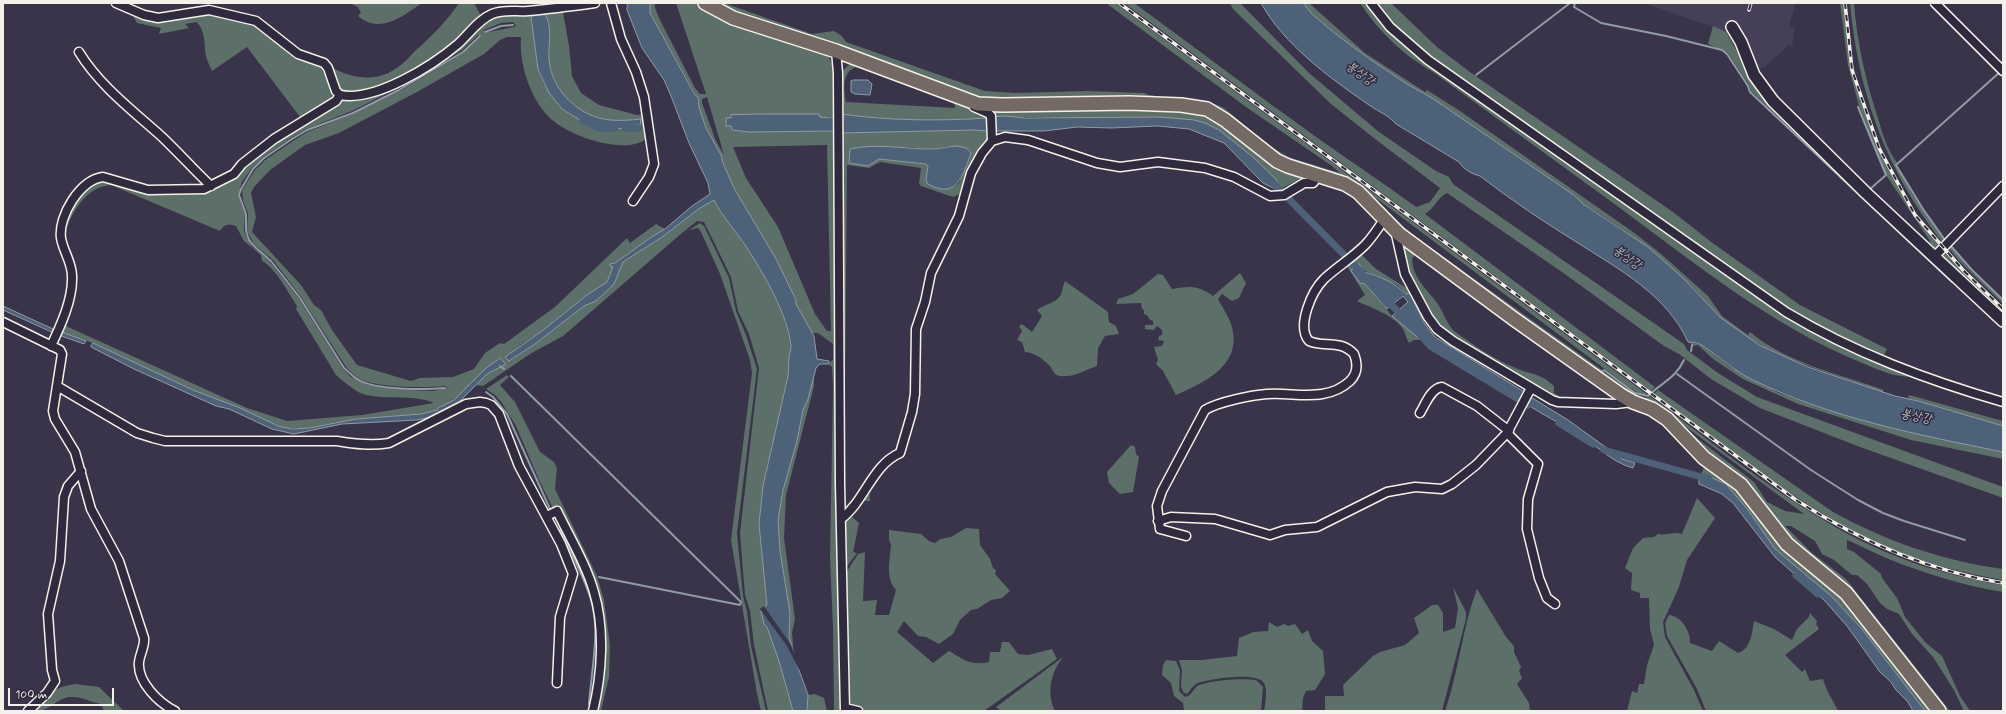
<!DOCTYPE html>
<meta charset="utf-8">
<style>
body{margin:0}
#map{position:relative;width:2006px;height:714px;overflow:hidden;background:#393449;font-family:Mynerve,sans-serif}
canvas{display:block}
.frame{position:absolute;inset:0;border:4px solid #f4f1e8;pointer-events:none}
.scale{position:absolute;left:8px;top:688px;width:106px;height:18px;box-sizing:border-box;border:2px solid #f4f1e8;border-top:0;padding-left:5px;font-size:12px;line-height:14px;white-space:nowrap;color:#f4f1e8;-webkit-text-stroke:3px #2f2a3d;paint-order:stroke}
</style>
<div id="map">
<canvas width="2006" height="714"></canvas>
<div class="frame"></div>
<div class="scale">100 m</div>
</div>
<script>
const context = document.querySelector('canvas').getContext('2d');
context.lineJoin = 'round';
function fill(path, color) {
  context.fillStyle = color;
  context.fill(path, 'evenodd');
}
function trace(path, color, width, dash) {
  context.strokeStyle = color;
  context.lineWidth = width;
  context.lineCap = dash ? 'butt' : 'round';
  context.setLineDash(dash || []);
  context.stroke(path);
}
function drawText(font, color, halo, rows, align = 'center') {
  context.font = font + ' Mynerve,"Poor Story",sans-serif';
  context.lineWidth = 3;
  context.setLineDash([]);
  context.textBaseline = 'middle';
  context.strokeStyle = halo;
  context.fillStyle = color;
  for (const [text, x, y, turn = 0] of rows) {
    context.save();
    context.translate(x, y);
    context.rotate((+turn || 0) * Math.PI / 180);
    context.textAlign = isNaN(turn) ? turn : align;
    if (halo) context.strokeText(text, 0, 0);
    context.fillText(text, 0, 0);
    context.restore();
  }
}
const built = new Path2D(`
 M1644,3H1796L1789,26L1795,29L1792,47L1789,45L1765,67L1748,71L1726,32Z`);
const green = new Path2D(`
 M349,3H422C403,16 380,35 358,16L361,13L358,7Z
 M459,3H474L481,16C452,46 405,85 361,92C355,93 347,92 340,92L331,67C355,80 380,83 402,64C407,60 411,55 415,51C432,36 446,22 459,3Z
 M650,3H655V8L660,20L695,88L700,94H706L676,3H700L827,53L836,72V115L825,118L789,114L731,115V118H726V125L732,126V130L749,132L836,131L837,395L836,481L843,711H834L833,627L830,559L833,388L832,367L829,364L833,359V344L818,333H812L796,304V300L776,259L734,188L723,163L721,155L706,128L699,107V101L650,13ZM707,97L724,155L716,141L702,103V99ZM827,145L831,331H827L815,314L778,227L746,178L733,147Z
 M715,3H724L812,34L834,31L842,36L846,42L985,91L1015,93L1087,91L1144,93L1149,95L1215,104L1224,108L1269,146L1291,158L1340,173L1332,166L1246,107L1106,3H1115L1648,395L1638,393L1629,387L1373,196L1411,234L1602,370L1600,372L1601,373L1604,372L1637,395L1642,398L1651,397C1709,440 1765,486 1827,522C1881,555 1941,575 2003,585V592C1965,586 1927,574 1891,560C1876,554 1861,546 1847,540V549L1854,552L1881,574L1882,578L1897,598L1905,617L1926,643L1942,656L1960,696L1970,711H1964L1954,690L1933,657L1912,634L1899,614L1887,609L1880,603L1867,584L1857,575H1852L1834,560L1822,554L1815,541L1791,526H1785L1811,552L1846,579L1950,711H1945L1798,547L1748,484L1633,399L1403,232L1370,197L1279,157L1217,110L985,100L730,10ZM1682,424L1804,514L1785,511L1767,502L1754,482L1698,439Z
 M1124,3H1134C1193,46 1252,91 1312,134C1347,159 1382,182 1416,207L1430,202L1440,188L1379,142L1331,104L1233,9L1230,3H1240L1309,73L1379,132L1436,171L1449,177L1453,184L1684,344L1687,350L1718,373L1757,397L2003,487V498L1860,447L1760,408L1711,379L1679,354L1664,346L1562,272L1447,193C1437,198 1435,208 1425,214L1655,387L1651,391Z
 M1303,3H1309L1365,53L1425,92L1427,90L1460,111L1633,232L1660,253L1708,296L1722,316L1748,335L1750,332C1787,363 1839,374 1884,390L1882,392C1831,372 1784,362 1737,331C1716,317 1702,295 1683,278C1652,251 1620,225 1583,204L1575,196L1432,98L1407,84L1371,60L1333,32L1311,13Z
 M1360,3H1369L1382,23L1754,294L1916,376C1896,379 1880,370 1862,363C1769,325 1690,259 1609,200C1550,157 1492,115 1433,72C1403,55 1379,32 1360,3Z
 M1375,3H1391L1437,47L1474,75L1673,212L1714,244L1800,305L1887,349L1882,359L1806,322L1428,57L1401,34Z
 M1840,3H1844C1852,94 1881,175 1939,246L1935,249L1927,246L1930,241L1886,175L1859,106L1848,65Z
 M1850,3H1854C1857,42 1865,78 1877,115C1882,132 1887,149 1897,163L1896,165L1913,195L1946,242L1943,243C1887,173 1858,93 1850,3Z
 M544,12H563L569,46L572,76L581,93L599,105L637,115L645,114L646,139C624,156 565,135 548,116C530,97 519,64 521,37H507L500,40L484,54L415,93L339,133L305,145L270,170L254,187L251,193L256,217L252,232L301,285L314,305L321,310L332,330L357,365L411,381L420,378L453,377L474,369L485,353L500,343L504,344L555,307L627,238L630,243L656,224L665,229L650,238L620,259L615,263L607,282L587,295L542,331L519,346L510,361L535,344L584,306L596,301L614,284L623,262L662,237L700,208L714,200C723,217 736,231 747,248C764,274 788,315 791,346C791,351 789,354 789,358C788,364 789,370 788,376L763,486L759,524L767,605L761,611L764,624L767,627L779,661L793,711H768L754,645L750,611L745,595L740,533L759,368L749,334L738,311L731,277L704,222L697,221L682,233L563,336L530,354L483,386L475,385L487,374L505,364L500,358C483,370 455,404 438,408L437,410L421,414L356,419L310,428H284L193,390L93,343L60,332L63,321L68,327L247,408L287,421L362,415L434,403C412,393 380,402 358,392C350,387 343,381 336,375L296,309L297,306C290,295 274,266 262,261L261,255L244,241L236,226C228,224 225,224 220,231L111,185C84,187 72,214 63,236C69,205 74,202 96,180L129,186L201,192L337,103L397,84L492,16L536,13L531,17L538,69L544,84L562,109L585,123L609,129L634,125L640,119C630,120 620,121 610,120C578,117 552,91 549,60C548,49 551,37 549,26C549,21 546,16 544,12ZM513,22L516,25L514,27L484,33V30L501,23ZM478,35L481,37L463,53L400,91L353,114L307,132L293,141L265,160L255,170L242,190L243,201L248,213L247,231L251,239L255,245L273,260L301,297L346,367C350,371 355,376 360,379C378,388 424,388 445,386L447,388L433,391L409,390L369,385L351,377L343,369L299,299L270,262L261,253L252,247L248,240L244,231L245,214L238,195L242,182L252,168L263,157L291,138L306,129L352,111L398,88L462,50Z
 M204,13L224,19L254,23L295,59L320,67L328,79L333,101L300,117L247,47L212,71C210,66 207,61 206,56C204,45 206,30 196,22L185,24L189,28L159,34L161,28L137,23L133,16L164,22Z
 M1713,26L1726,32L1748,71L1955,283L1751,91L1749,85L1728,53L1708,44Z
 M852,62L913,84L856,67C841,73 844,89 846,102L955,108L954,101L988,118C940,121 890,121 841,114V72Z
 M988,107H1080L1205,112L1308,175L1278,190L1280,186L1276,179L1253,157L1219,130L1205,123L1160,117H994Z
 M975,130L988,131L987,141L969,168L960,194L953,197L921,186L919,184L921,168L880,162L869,168L847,165L844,506L850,508L843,513L841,133ZM949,146L966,148L970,151L971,155L959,183C948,192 935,188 926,180L928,166L926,164L879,159L859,147H906L933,149Z
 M700,223L704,226L729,278L736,311L746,335L757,369L737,533L743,596L747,611L751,646L766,711H761L757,694L731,540L752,373L750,360L720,274L701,232L698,228L689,230Z
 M1400,238L1622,400H1614L1613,394L1417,252L1412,259C1413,279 1427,289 1438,304C1444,313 1446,323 1454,331C1473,345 1495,360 1518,369C1533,375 1540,373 1554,386V393L1564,399L1549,396L1438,328L1412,285Z
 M1949,245L1971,271L2003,301V304L1960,262L1947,246Z
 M1944,250L2003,311V316L1941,257Z
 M1362,255L1376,269L1408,289L1410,293L1407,294L1397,285L1361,269L1360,283L1365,284L1392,316L1421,340H1414L1409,343C1406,338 1405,332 1403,329C1394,315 1371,308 1357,301L1365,295L1347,266Z
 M1240,273L1246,283L1239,298L1232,301L1222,294L1218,299C1222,307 1228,315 1231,324C1244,364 1206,382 1176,395L1163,371L1156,364L1158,360L1154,347L1162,346L1164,341L1158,340L1159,336L1162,335V330L1157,326L1154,330L1145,329V325H1153V321L1149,319L1148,316L1144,314V310L1142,309L1141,303L1116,304L1118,299L1133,294L1158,274L1163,275L1172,289C1189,286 1198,285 1213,296Z
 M1065,281L1108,312L1109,322L1116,326L1119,334L1105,336L1098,348L1097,366C1086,370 1072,378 1060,376C1053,375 1053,369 1049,365C1043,359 1033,352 1025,352L1022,342L1017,340L1022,331L1019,326L1022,324L1032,332L1042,316L1037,310C1044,304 1055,304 1060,296C1062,293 1063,285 1065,281Z
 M1689,342L1702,345L1730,367L1779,393L1818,407L1855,418L2003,452V459L1911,440L1798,404L1743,379L1713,359L1698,345L1693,346Z
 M814,374V386L786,495L784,538L795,619L792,633L794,656L789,636L790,613L780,552L778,520L783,490L797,441L803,410L808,399Z
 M507,375L509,377L500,385L515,402L540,452L554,462L557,468L555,489L597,576L604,600L610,645L609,677L601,711H596L599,603L539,480L516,426L502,403L495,395L486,389Z
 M1658,390L1833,512C1886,541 1943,561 2003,569V580C1942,570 1883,550 1830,518C1768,482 1711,435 1654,394Z
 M1909,395L2003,421V426L1908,398Z
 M1131,445L1135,447L1136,454L1139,457L1133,492L1120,494L1109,483L1107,472Z
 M1705,466L1721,472L1829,580L1936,711H1925L1862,629L1831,596L1775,549L1748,510L1726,484L1710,477L1700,476Z
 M869,487L870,501H862L851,516L859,523L853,552L857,553L844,570L845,523L847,518Z
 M1697,498L1715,518L1687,560L1679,587L1663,622L1665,637L1694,690L1703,711H1627L1632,691L1637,693L1639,684H1644L1647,665L1654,645L1650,629L1649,598H1640V593L1631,590L1632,573L1625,568L1633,548L1643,538L1654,537L1658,534C1667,536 1673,531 1682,534Z
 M966,528L979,529L980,545L990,559L993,568L996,570L995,574L1010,591L1002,598L991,600L977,609L971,610L960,620L953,634L939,644L926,637L918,636L904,621L897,632L933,663L949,651C965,660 970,666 989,662L990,652H1000L1002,642H1009L1018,654L1028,655L1052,649L1057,659L984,711H870L853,708L847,695L848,636L844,576L858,554L865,552L863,601L877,600L875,615H889L896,590C885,578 890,560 891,545L889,540V530L921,534L929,541L935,543L940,539L951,537Z
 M1453,587L1466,612V619L1442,711H1315L1325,710V696H1344L1343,685L1373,656L1380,652L1405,645L1419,633L1414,618L1432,605H1438L1443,613V632L1455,628L1458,608Z
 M1477,589L1506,637L1514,646V652L1521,667L1519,671L1522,678L1517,684L1529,703L1530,711H1445C1459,671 1462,628 1477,589Z
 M1810,613L1817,621L1816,624L1819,629L1785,655L1802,672L1805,669L1810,681L1823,679C1827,693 1832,698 1838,711H1706L1697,689L1667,636L1665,623L1669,615C1681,616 1691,631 1690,643L1712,651L1719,641L1738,653C1751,649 1752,633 1754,621L1774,629L1792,640L1797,629L1809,617Z
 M1269,622L1277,627L1284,624L1288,626L1295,624L1302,634L1308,630L1312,641L1323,651L1325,674L1315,690L1306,691L1303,698L1302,711H1264C1265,703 1268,691 1264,683C1256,671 1210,679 1198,683C1193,685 1191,690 1187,694L1183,692L1181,686L1182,670L1179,660H1201L1237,656L1239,638L1253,632L1268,631Z
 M1063,657C1051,672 1046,693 1055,711H1001L996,707Z
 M1166,660L1176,661L1180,670L1179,691L1185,697C1192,696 1193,688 1199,685C1215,680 1240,678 1256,680L1263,687L1261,711H1184L1183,703L1174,696L1171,683L1162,675L1163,665Z
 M75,684L99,687L124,711H104L101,704C91,702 80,696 70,697C57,698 50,711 36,711C42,694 59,686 75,684Z
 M815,694L824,698L827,711H807L808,695Z`);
const water = new Path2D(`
 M628,3H650V13L695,95L698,97L699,107L706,128L721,155L723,163L734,188L776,259L796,300V304L814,336L817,359L829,361V364H820L816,368L808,399L803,410L797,441L783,490L778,520L780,551L790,613L789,636L794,656L808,695L807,711H793L779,661L767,627L764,624L761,611L767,605L759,524L763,486L788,376C789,370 788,364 789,358C789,354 791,351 791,346C788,315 764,274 747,248C736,231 723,218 714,200L700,208L662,237L623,262L614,284L596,301L584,306L535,344L509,361L505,357L542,331L587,295L607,282L613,267L610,266V264L615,263L650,238L665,229L692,206L710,194L708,183L689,143L671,96L664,80L642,48L627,10Z
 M1261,3H1303L1311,13L1333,32L1371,60L1407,84L1432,98L1575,196L1583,204L1648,247L1683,278L1721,318L1759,345L1808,367L1895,396L1918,401L2003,426V452C1919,435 1831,418 1753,380C1734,371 1720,357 1703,346C1699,343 1694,342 1688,342C1667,295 1620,270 1578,243C1544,222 1511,200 1480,176C1472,174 1464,170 1459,162L1396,124C1388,115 1379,112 1369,105C1330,78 1284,45 1261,3Z
 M544,12C546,16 549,21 549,26C551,37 548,49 549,60C552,91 579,117 610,120C620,121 631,120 641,119L640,125H634V128L609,129L585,123L562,109L549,93L538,69L531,17L536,13Z
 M854,80H868L872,84L870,95L855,94L851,92V81Z
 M766,114H819L820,117L829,118L836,115V131L749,132L732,130L731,126H726V118H731V115Z
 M841,114C890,121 940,121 988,118V131L975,130L841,133Z
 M1006,116L1025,118L1160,117L1194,120L1205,123L1219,130L1253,157L1276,179L1280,188L1275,189L1263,183L1224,143L1189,129L1158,126L1111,128L1077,127L1044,131H994V117Z
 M957,146L966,148L970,151L971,154C962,176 957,200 928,184L926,180L928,166L926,164L879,159L868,166L849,163L850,149C877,143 904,149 932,149C940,149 948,146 957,146Z
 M1359,264L1364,272C1380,276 1395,283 1406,294L1410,293L1424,323L1435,337L1526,393L1522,400L1423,340H1421L1392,316L1408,302L1403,296L1387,309L1365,284L1360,283L1351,271Z
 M3,306L53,329L86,341L84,344L56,334L3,310Z
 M93,343L193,390L240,408L278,426L292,429L310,428L356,419L421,414L437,410L438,408L454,400L486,368L500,358L506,364L487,374L459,402L449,408L432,417L417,420L342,424L294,434L272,429L229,409L216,406L134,369L91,347Z
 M1529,396L1568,420L1622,459L1635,463L1633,468C1610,462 1594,442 1573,431C1558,422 1543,415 1528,405H1524Z
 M1700,476L1710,477L1726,484L1748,510L1775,549L1831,596L1862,629L1925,711H1913L1908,702L1896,690L1891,682L1880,672L1847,626L1825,601L1775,557L1733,503L1722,494L1699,484Z`);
const pier = new Path2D(`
 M764,606L791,645L804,679L787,646L760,609Z`);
const stream = new Path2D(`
 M1575,3L1574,7L1601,23L1666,36L1722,50L1727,54L1748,86L1750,92L1952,282
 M485,32L501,26L513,25
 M1476,75L1570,3
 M1858,107L1886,175L1869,190
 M1945,240L1923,209L1896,165L2000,72
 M1950,245L1972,270L2003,300
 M1691,351L1692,345
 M500,366L504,369
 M1601,372L1604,370L1635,393L1648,396C1661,383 1676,378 1684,360
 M1677,374L1811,470L1858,500L1883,513L1904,521L1965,540
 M511,376L741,602L740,605L599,577
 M445,388C425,390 376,390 359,380C353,377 349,372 344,368L300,298L271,261L254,246L249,240L246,231V214L239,195L241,189L253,169L264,158L292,139L307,130L353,113L399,90L463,52L480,36
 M486,392L493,397L507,414L550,509
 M560,530C571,553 585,578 592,603C600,632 591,674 589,704
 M72,711H83`);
const canal = new Path2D(`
 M583,120L598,128H615
 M625,128H639
 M1272,182L1362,273
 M1385,298L1404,318
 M1421,336L1430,346L1528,405
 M1559,423L1593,444
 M1604,450L1709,479
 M1796,575L1818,594`);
const street = new Path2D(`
 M116,3L144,15L158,18L209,10L256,21L298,54L324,63L328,68L336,91L340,95C375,102 432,66 458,44C469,34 478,20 492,14C504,9 516,12 528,11C550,9 573,6 595,3
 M611,3L621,39L636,72L644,97L654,164L649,177L633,201
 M1371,3L1390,27L1428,60L1786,312C1854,353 1927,380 2003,402
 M1935,3L2003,71
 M836,51L838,73L840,484L845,711
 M79,52C99,85 132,110 161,136C178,152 194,170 211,186
 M974,107L988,113L991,116L992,141
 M1395,230L1405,274L1428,317L1437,329L1453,341L1552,400L1558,402L1616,404L1632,402
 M1934,257L2003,186
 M3,322L60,350L62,354L53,411L55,419L75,452L91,509L119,561L144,638C145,647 140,653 139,662C137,682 159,703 175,711
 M51,346C61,325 73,299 72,276C72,262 63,251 61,238C58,216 80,180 103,177L148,190L204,189L234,174L242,164L274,139L336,101L340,95
 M57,386L137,433L153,438L165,441H337C355,444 371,446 389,443L466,404L480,402L486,403L491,405L499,414L519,466L561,544L573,574L560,617L557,683
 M1420,413C1425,405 1431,388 1442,387L1477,406L1509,431
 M1507,433L1538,464L1528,499L1527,529L1539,578L1547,598L1555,604
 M547,516L557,511C570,538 586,564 594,592C605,629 602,674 593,711
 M841,519C865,501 872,465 900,453L912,412L915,394L916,329L925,302L931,273L959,216L971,173L982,153L992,141L1005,137L1028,140L1097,163L1120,167L1158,162L1205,168L1234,177L1270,196L1284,195L1304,183H1313L1318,176
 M1158,521L1171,517L1215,519L1270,535L1285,530L1317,527L1387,492L1415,487L1442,489L1452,484L1476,465L1507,433L1531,388
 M1186,536L1160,529L1157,506L1162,491L1205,410C1218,402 1252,395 1267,394C1296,392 1326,403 1350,381C1358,373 1358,364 1354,354C1340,339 1324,348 1309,341C1296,326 1312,291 1324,279C1337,267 1352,258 1365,245C1372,238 1379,227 1385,218
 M845,708L858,711
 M28,711L47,693L55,681L52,670L48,614L60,561L64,497L68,486L81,471`);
const secondary = new Path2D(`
 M1732,27L1741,42L1754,75L1773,101L1866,193L2003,321`);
const primary = new Path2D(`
 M705,3L733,18L836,51L978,104L1002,105L1129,103L1181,105L1207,109L1225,120L1277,161L1288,166L1345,184L1358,192L1399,234L1514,319L1621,395L1633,402L1652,409L1667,419L1704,458L1741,485L1787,544L1846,593L1939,711`);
const rail = new Path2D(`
 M1119,3L1796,500C1860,541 1928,571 2003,583
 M1845,3L1852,70L1879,148L1915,215L1963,270L2003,309
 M1749,10L1751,3`);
const waterNames = [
 ["봉상강",1360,74,37],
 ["봉상강",1627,258,36],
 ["봉상강",1916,417,12]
];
fill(built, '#453f57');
fill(green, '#5c6f68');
fill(water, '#4d6278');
trace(water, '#909ba5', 1);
fill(pier, '#393449');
trace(stream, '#909ba5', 2);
trace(canal, '#4d6278', 7);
trace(street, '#f4f1e8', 11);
trace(secondary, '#f4f1e8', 14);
trace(primary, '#f4f1e8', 16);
trace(street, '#2f2a3d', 8);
trace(secondary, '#2f2a3d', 11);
trace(primary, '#756964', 13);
trace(rail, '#f4f1e8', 3.5);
trace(rail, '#2f2a3d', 2, [6]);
drawText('italic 13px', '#b1b8bb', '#2f2a3d', waterNames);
</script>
